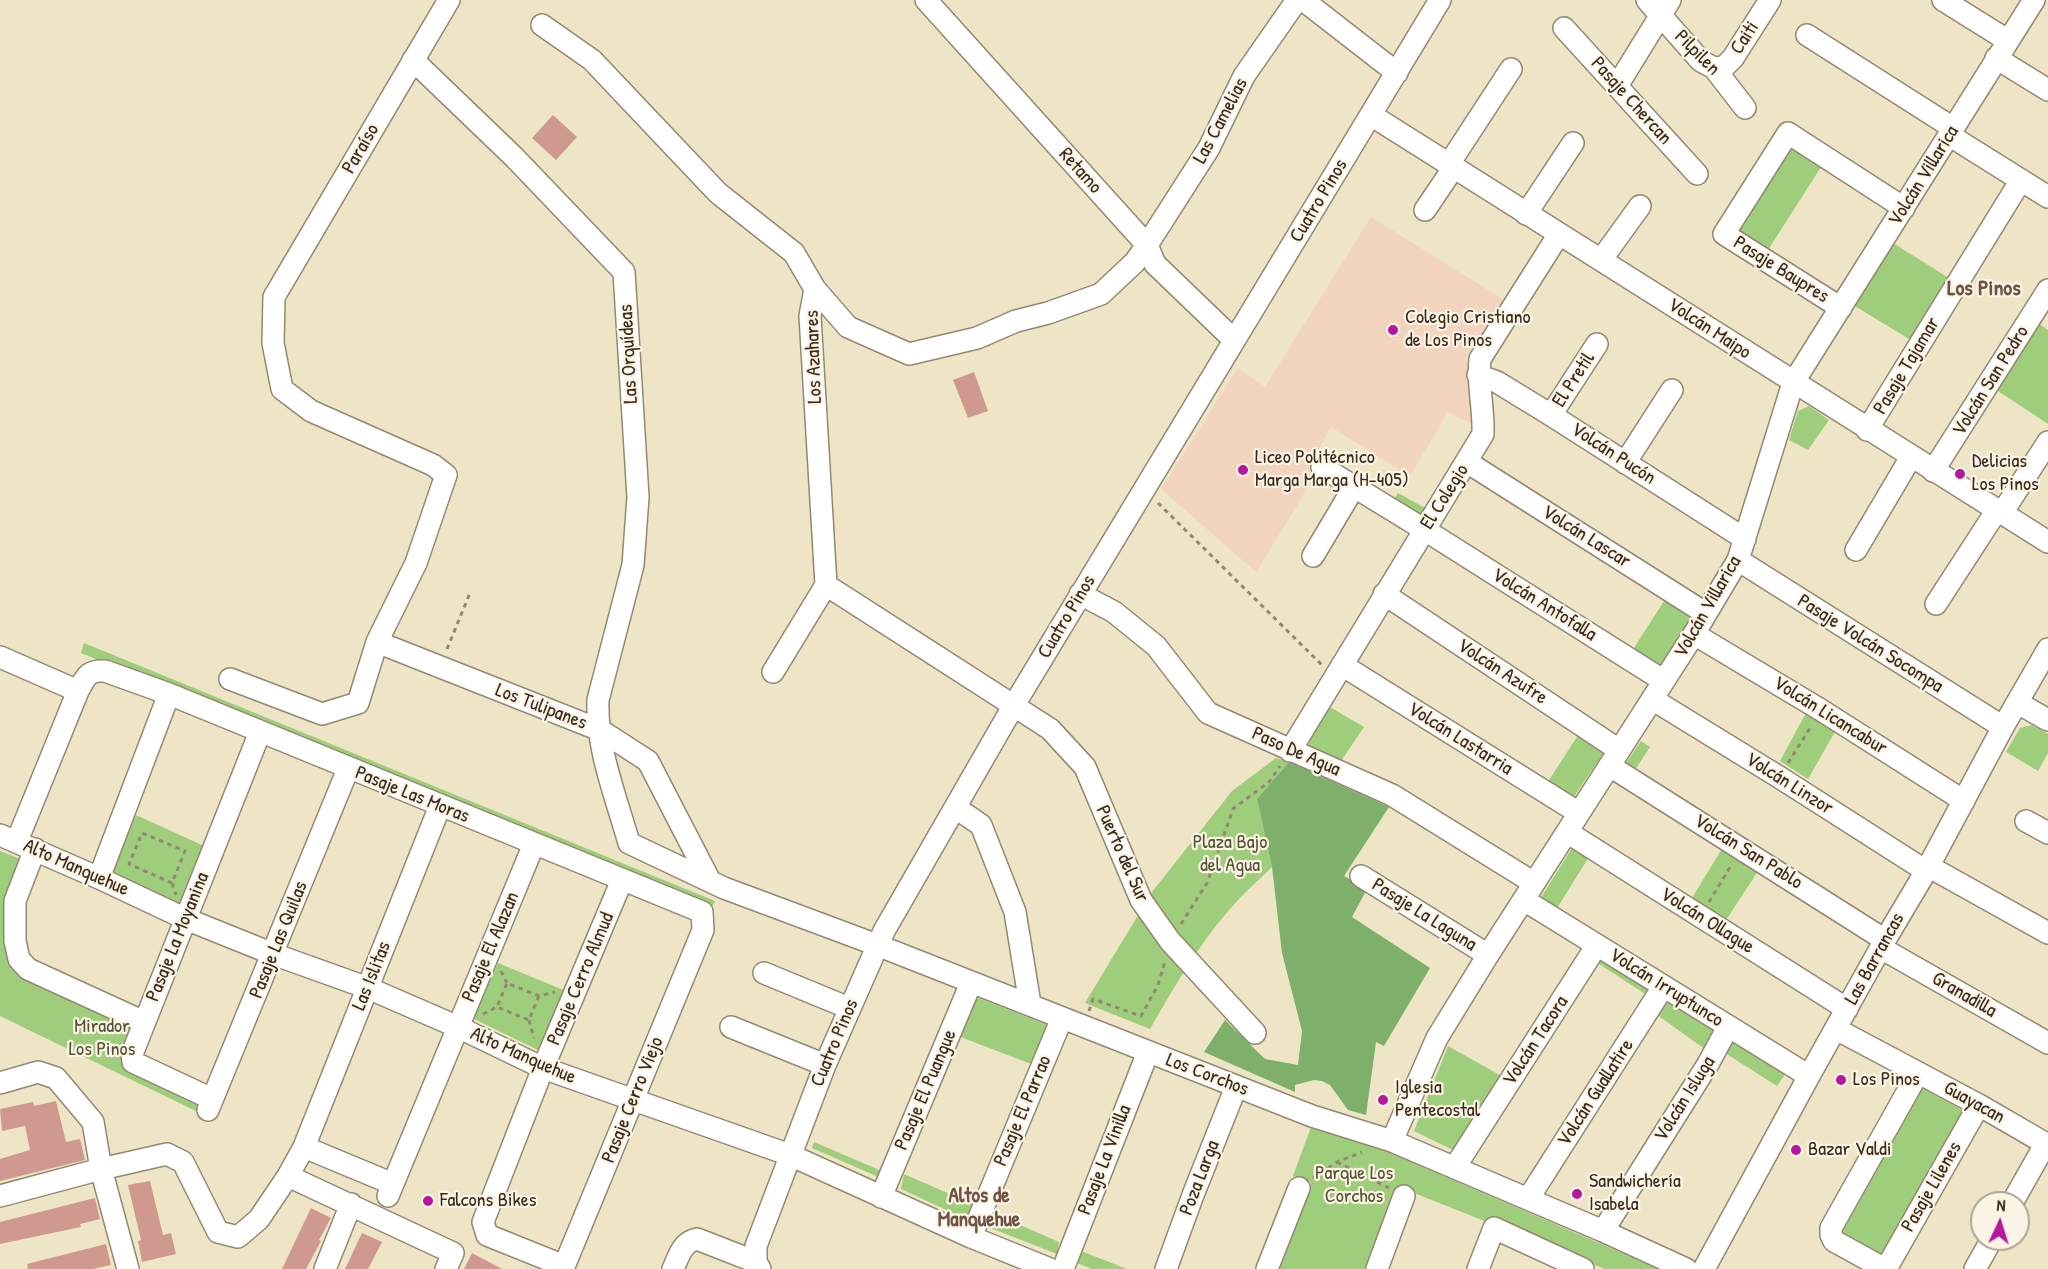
<!DOCTYPE html>
<meta charset="utf-8">
<style>
body{margin:0}
#map{position:relative;width:2048px;height:1269px;overflow:hidden;background:#ede5c6;font-family:"Patrick Hand",sans-serif}
canvas{display:block}
.north{position:absolute;left:1970px;top:1191px;width:60px;height:60px;box-sizing:border-box;background:#fcf5e5;border:2px solid #afa495;border-radius:50%;rotate:4deg;font-size:16px;font-weight:700;line-height:24px;text-align:center;color:#3b2a1e}
.north::after{content:'';display:block;margin:auto;width:21px;height:27px;background:#b5179e;clip-path:polygon(50% 0,100% 100%,50% 72%,0 100%)}
</style>
<div id="map">
<canvas width="2048" height="1269"></canvas>
<div class="north">N</div>
</div>
<script>
const context = document.querySelector('canvas').getContext('2d');
context.lineJoin = 'round';
function fill(path, color) {
  context.fillStyle = color;
  context.fill(path, 'evenodd');
}
function trace(path, color, width, dash) {
  context.strokeStyle = color;
  context.lineWidth = width;
  context.lineCap = dash ? 'butt' : 'round';
  context.setLineDash(dash || []);
  context.stroke(path);
}
function drawText(font, color, halo, rows, align = 'center') {
  context.font = font + ' "Patrick Hand",sans-serif';
  context.lineWidth = 4.5;
  context.setLineDash([]);
  context.textBaseline = 'middle';
  context.strokeStyle = halo;
  context.fillStyle = color;
  for (const [text, x, y, turn = 0] of rows) {
    context.save();
    context.translate(x, y);
    context.rotate((+turn || 0) * Math.PI / 180);
    context.textAlign = isNaN(turn) ? turn : align;
    if (halo) context.strokeText(text, 0, 0);
    context.fillText(text, 0, 0);
    context.restore();
  }
}
const built = new Path2D(`
 M1371,217L1504,300L1466,359L1476,426L1448,412L1410,476L1331,427L1309,467L1317,473L1256,572L1161,489L1238,368L1265,387Z`);
const green = new Path2D(`
 M1789,145L1821,167L1768,250L1736,229Z
 M1893,243L1952,280L1914,342L1853,305Z
 M2035,321L2048,330V424L1992,387Z
 M1809,406L1829,420L1808,450L1789,440L1798,411Z
 M1398,493L1425,508L1419,518L1392,503Z
 M1666,598L1692,615L1659,668L1632,651Z
 M84,643L715,901L710,911L81,653Z
 M1330,707L1364,727L1341,761L1309,746V739Z
 M1807,711L1836,730L1808,779L1780,761Z
 M2032,725L2048,734V753L2038,771L2006,752L2020,728Z
 M1580,732L1607,748L1571,801L1546,785Z
 M1641,741L1650,747L1633,773L1624,766Z
 M1276,758L1289,762L1257,799L1272,867C1261,878 1249,888 1239,899C1203,937 1176,984 1150,1029L1085,1003L1152,892L1232,791Z
 M136,815L204,846L182,905L111,871Z
 M1574,845L1590,855L1556,910L1540,899Z
 M1723,847L1760,868L1726,920L1692,898Z
 M0,851L23,860L13,956L135,1025L123,1065L205,1103L200,1113L0,1016Z
 M1600,956L1654,991L1650,997L1596,962Z
 M498,963L566,991L538,1050L472,1018Z
 M973,996L1047,1025L1031,1064L958,1036Z
 M1668,996L1722,1031L1709,1052L1656,1014Z
 M1734,1040L1786,1073L1777,1086L1725,1053Z
 M1448,1046L1507,1079L1459,1153L1414,1131Z
 M1920,1087L1968,1113L1884,1262L1835,1235Z
 M1311,1127L1386,1151L1659,1269H1605L1399,1187L1368,1269H1279L1311,1182L1293,1176Z
 M814,1142L884,1172L883,1179L812,1148Z
 M904,1174L975,1205L968,1220L901,1189Z
 M993,1213L1059,1242L1057,1254L988,1227Z
 M1081,1251L1127,1269H1092L1077,1263Z`);
const forest = new Path2D(`
 M1289,762L1389,807L1344,876L1367,889L1352,917L1430,968L1384,1046L1376,1042L1366,1115L1348,1110L1330,1085L1322,1081L1314,1080L1295,1085V1092L1204,1052L1225,1020L1265,1059L1298,1065L1302,1031L1282,953L1272,867L1257,799Z`);
const building = new Path2D(`
 M553,115L577,137L556,160L532,138Z
 M974,372L988,411L968,418L953,380Z
 M56,1101L66,1142L80,1139L85,1160L0,1181V1159L30,1150L25,1126L2,1131L0,1109L33,1102L34,1106Z
 M150,1181L163,1235L171,1233L176,1254L142,1262L138,1241L141,1240L128,1185Z
 M95,1198L100,1219L80,1224L81,1227L0,1244V1222Z
 M311,1208L331,1218L319,1240L321,1241L306,1269H282Z
 M362,1233L382,1242L368,1269H345Z
 M106,1244L111,1265L93,1269H28L27,1264Z
 M472,1253L502,1269H464Z`);
const path = new Path2D(`
 M1158,503L1322,665
 M447,649L470,593
 M1788,763L1812,725
 M172,883L129,864L142,833L185,851L172,883L176,895
 M1709,902L1732,864
 M1181,924L1207,883L1233,809L1270,781L1280,766
 M501,971L507,983
 M539,996L529,1020L497,1007L507,983L539,996L555,992
 M1089,1011L1093,999L1141,1016L1158,985L1165,962
 M483,1014L497,1007
 M529,1020L534,1038
 M1337,1162L1389,1188
 M1313,1178L1337,1162L1362,1152`);
const minor = new Path2D(`
 M926,0L1147,245L1155,264L1234,340
 M1303,0L1397,73
 M1647,0L1701,61L1714,68L1745,108
 M1943,0L2007,40
 M542,25L592,60L718,193L794,253L815,289L848,327L909,354L977,338L1016,321L1048,313L1101,294L1135,262L1147,245L1209,148L1244,76L1297,0
 M1564,28L1697,174
 M1807,35L1953,128
 M1996,58L2048,90
 M413,60L514,157L624,272L638,497L633,565L598,700C596,748 616,797 629,843L724,888L877,945L1312,1116L1392,1141L1603,1231L1686,1269
 M1714,68L1724,67L1733,58L1770,0
 M1617,86L1670,0
 M1371,115L2048,542
 M1949,135L2048,197
 M1449,164L1511,69
 M1425,210L1454,167
 M1526,214L1573,143
 M1601,260L1640,206
 M815,289L810,316L826,585
 M1841,308L1724,234L1788,133L1904,208
 M1478,375L1497,382L1551,415L1745,539
 M1551,415L1597,344
 M1867,430L2021,180
 M1467,462L1705,613
 M1625,463L1672,390
 M1322,467L1425,530L1664,681
 M1933,471L2048,290
 M2002,513L2048,442
 M1856,550L1911,457
 M1313,556L1354,487
 M1738,560L2003,727
 M826,585L1050,729L1085,767L1141,900L1170,941L1255,1033
 M1080,594L1114,612L1156,646L1208,713L1392,795L1534,883
 M1384,594L1619,750
 M1936,604L1997,510
 M1694,634L1821,710L1964,801
 M377,642L600,730L648,761L710,881
 M0,657L78,691
 M1342,665L1579,813
 M773,672L826,585
 M230,679L322,714L358,703L377,642L416,563L446,475L433,465L311,411L282,389L273,343L274,297L449,0
 M1652,699L1779,777L1926,871
 M2018,703L2048,720
 M1290,751L1483,434C1484,408 1477,384 1480,359L1559,234
 M1610,766L1885,940
 M956,808L981,825L1015,912L1030,1004
 M2026,821L2048,833
 M1567,832L1847,1009
 M0,835L99,878L186,919L273,954L368,988L458,1027L543,1068L790,1155L971,1237L1050,1269
 M17,841L78,691C86,677 87,670 105,671L169,694L702,912L703,930L563,1269
 M35,849L15,901V941L19,959L28,969L144,1022
 M1928,866L2048,933
 M1361,876L1488,955
 M99,878L169,694
 M1524,900L1809,1076
 M1881,948L2048,1043
 M764,973L849,1008
 M731,1027L825,1065
 M1836,1029L1979,1105L2048,1145
 M0,1083L38,1072L56,1078L93,1122L101,1169L128,1269
 M212,1099L133,1062L132,1054L260,732
 M208,1110L348,769
 M1392,1141L1437,1038L1488,955L1694,634L1738,560L1793,383L2034,0
 M304,1147L393,1184
 M1455,1167L1597,945
 M288,1176L453,1253L446,1269
 M0,1196L101,1169L167,1154L183,1162L218,1232L238,1237L259,1219L288,1176L304,1147L440,806
 M388,1196L534,844
 M881,1197L971,983
 M1528,1199L1663,987
 M2012,1203L2046,1143
 M1603,1231L1708,1064L1728,1027
 M971,1237L1062,1018
 M564,1266L487,1235L483,1222L543,1068L622,880
 M325,1269L351,1204
 M673,1269C679,1256 682,1242 697,1239L756,1262
 M760,1269L756,1262V1246L825,1065L884,931L1014,705L1440,0
 M1063,1269L1148,1052
 M1166,1269L1193,1195L1236,1087
 M1267,1269L1299,1188
 M1377,1269L1404,1196
 M1478,1269L1494,1228L1583,1269
 M1704,1269L1809,1076L1885,940L1926,871L2003,727L2048,649
 M1885,1269L1834,1241L1831,1235V1228L1918,1073
 M1886,1269L1979,1105
 M1975,1269L1992,1239`);
const markers = [
 [1393,330,6,"#b5179e"],
 [1243,470,6,"#b5179e"],
 [1960,474,6,"#b5179e"],
 [1841,1080,6,"#b5179e"],
 [1383,1100,6,"#b5179e"],
 [1796,1150,6,"#b5179e"],
 [1577,1194,6,"#b5179e"],
 [428,1201,6,"#b5179e"]
];
const streetNames = [
 ["Caiti",1745,38,-57],
 ["Pilpilen",1697,53,45],
 ["Pasaje Chercan",1631,101,48],
 ["Las Camelias",1221,121,-62],
 ["Paraíso",361,149,-60],
 ["Retamo",1080,171,48],
 ["Volcán Villarica",1924,176,-58],
 ["Cuatro Pinos",1319,201,-59],
 ["Pasaje Baupres",1781,270,32],
 ["Volcán Maipo",1709,329,33],
 ["Las Orquídeas",629,354,-93],
 ["Los Azahares",814,357,-92],
 ["Pasaje Tajamar",1907,366,-59],
 ["El Pretil",1574,380,-57],
 ["Volcán San Pedro",1991,381,-58],
 ["Volcán Pucón",1613,454,33],
 ["El Colegio",1445,497,-58],
 ["Volcán Lascar",1586,537,32],
 ["Volcán Antofalla",1544,605,32],
 ["Volcán Villarica",1708,607,-60],
 ["Cuatro Pinos",1067,617,-59],
 ["Pasaje Volcán Socompa",1870,644,32],
 ["Volcán Azufre",1502,672,33],
 ["Los Tulipanes",541,707,21],
 ["Volcán Licancabur",1830,716,32],
 ["Volcán Lastarria",1460,739,32],
 ["Paso De Agua",1296,752,24],
 ["Volcán Linzor",1789,784,32],
 ["Pasaje Las Moras",412,795,22],
 ["Volcán San Pablo",1748,852,32],
 ["Puerto del Sur",1122,854,66],
 ["Alto Manquehue",76,868,24],
 ["Pasaje La Laguna",1424,915,32],
 ["Volcán Ollague",1707,921,32],
 ["Pasaje La Moyanina",178,937,-68],
 ["Pasaje Las Quilas",279,940,-68],
 ["Pasaje El Alazan",491,947,-67],
 ["Las Barrancas",1875,959,-61],
 ["Las Islitas",372,976,-68],
 ["Pasaje Cerro Almud",581,979,-67],
 ["Volcán Irruptunco",1666,988,32],
 ["Granadilla",1964,995,30],
 ["Volcán Tacora",1536,1041,-57],
 ["Cuatro Pinos",835,1043,-67],
 ["Alto Manquehue",523,1056,24],
 ["Los Corchos",1207,1075,21],
 ["Pasaje El Puangue",926,1090,-67],
 ["Volcán Guallatire",1596,1093,-57],
 ["Volcán Isluga",1685,1099,-58],
 ["Pasaje Cerro Viejo",633,1100,-68],
 ["Guayacan",1974,1103,29],
 ["Pasaje El Parrao",1023,1111,-67],
 ["Pasaje La Vinilla",1105,1160,-69],
 ["Poza Larga",1200,1178,-69],
 ["Pasaje Lilenes",1932,1187,-60]
];
const poiNames = [
 ["Colegio Cristiano",1405,318],
 ["de Los Pinos",1405,341],
 ["Liceo Politécnico",1255,458],
 ["Marga Marga (H-405)",1255,481],
 ["Delicias",1972,462],
 ["Los Pinos",1972,485],
 ["Los Pinos",1853,1080],
 ["Iglesia",1395,1088],
 ["Pentecostal",1395,1111],
 ["Bazar Valdi",1808,1150],
 ["Sandwichería",1589,1182],
 ["Isabela",1589,1205],
 ["Falcons Bikes",440,1201]
];
const parkNames = [
 ["Plaza Bajo",1230,843],
 ["del Agua",1230,866],
 ["Mirador",102,1027],
 ["Los Pinos",102,1050],
 ["Parque Los",1354,1174],
 ["Corchos",1354,1197]
];
const neighbourhoodNames = [
 ["Altos de",979,1196],
 ["Manquehue",979,1220]
];
const quarterNames = [
 ["Los Pinos",1984,289]
];
fill(built, '#f3d4bf');
fill(green, '#9ecd7b');
fill(forest, '#7eb06b');
fill(building, '#d09990');
trace(minor, '#948872', 24);
trace(path, '#948872', 3, [4.5, 4.5]);
trace(minor, '#fff', 21);
for (const [x, y, r, color] of markers) {
  const dot = new Path2D();
  dot.arc(x, y, r, 0, 2 * Math.PI);
  context.fillStyle = color;
  context.fill(dot);
  trace(dot, '#fcf5e5', 2);
}
drawText('20px', '#3b2a1e', '#fcf5e5', streetNames);
drawText('20px', '#3b2a1e', '#fcf5e5', poiNames, 'left');
drawText('20px', '#545335', '#fcf5e5', parkNames);
drawText('bold 21px', '#6f5146', '#fcf5e5', neighbourhoodNames);
drawText('bold 22px', '#6f5146', '#fcf5e5', quarterNames);
</script>
